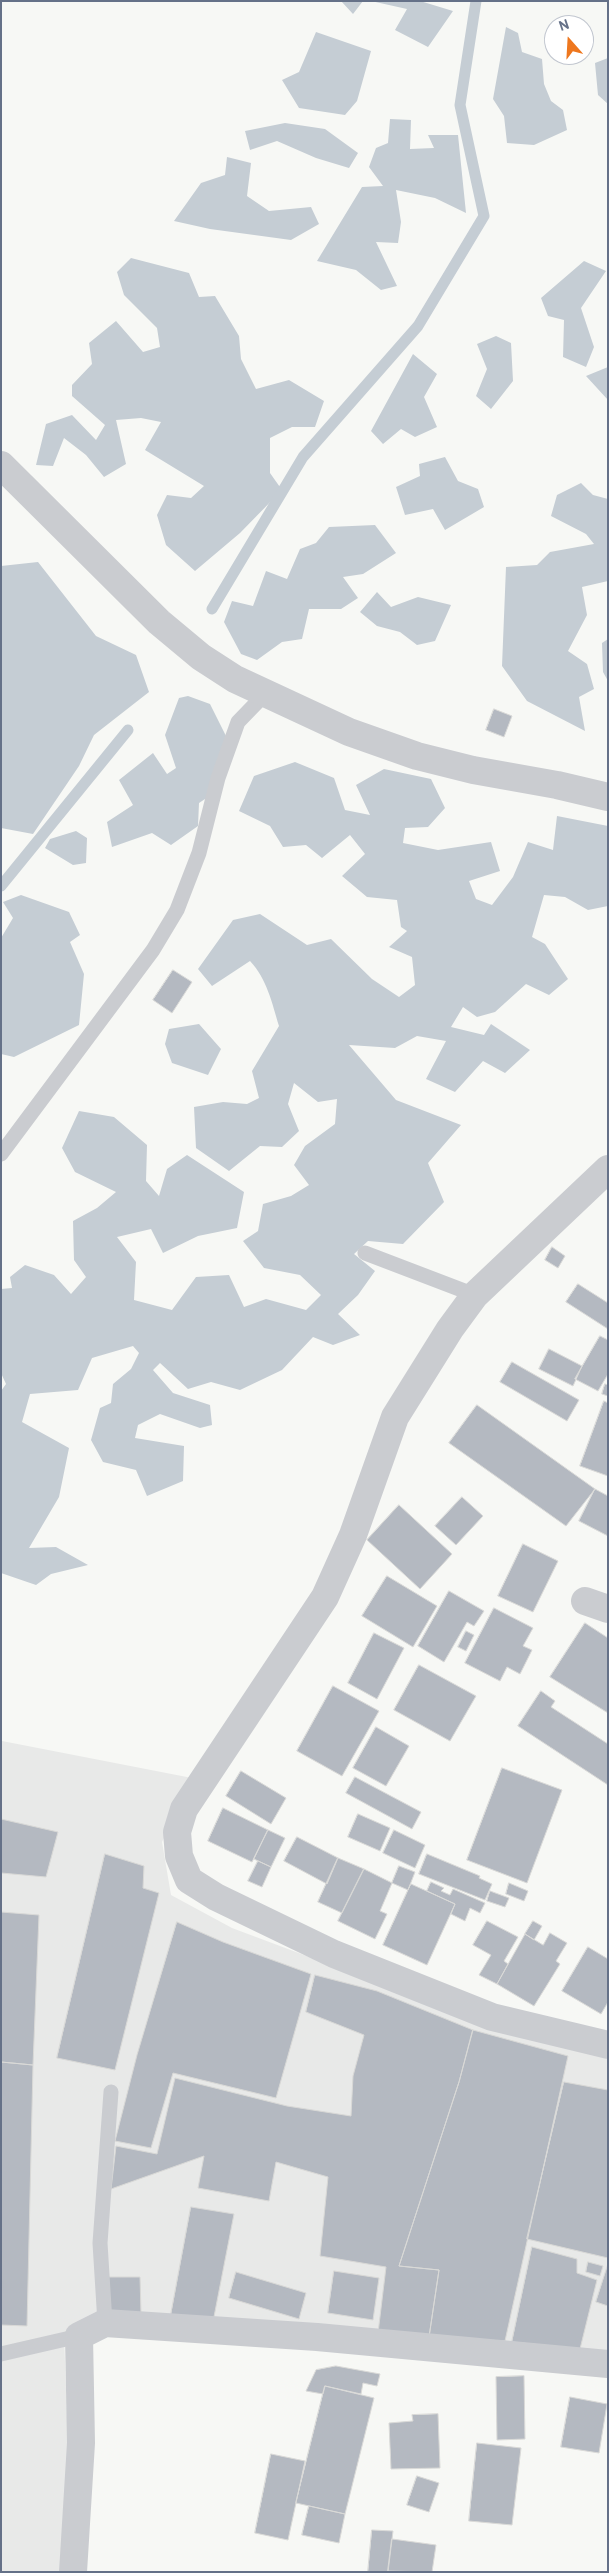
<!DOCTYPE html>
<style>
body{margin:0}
#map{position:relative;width:609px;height:2573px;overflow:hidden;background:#f7f8f5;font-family:Overpass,sans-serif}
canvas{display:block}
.frame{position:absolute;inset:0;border:2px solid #657188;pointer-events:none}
.north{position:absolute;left:544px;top:15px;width:50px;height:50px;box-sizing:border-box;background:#fff;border:1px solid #c1c6cf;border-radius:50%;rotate:341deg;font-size:14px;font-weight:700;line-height:20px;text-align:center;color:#657188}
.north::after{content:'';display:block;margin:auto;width:18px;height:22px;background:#ee771e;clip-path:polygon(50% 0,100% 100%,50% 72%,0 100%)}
</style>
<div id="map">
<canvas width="609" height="2573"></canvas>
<div class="frame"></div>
<div class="north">N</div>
</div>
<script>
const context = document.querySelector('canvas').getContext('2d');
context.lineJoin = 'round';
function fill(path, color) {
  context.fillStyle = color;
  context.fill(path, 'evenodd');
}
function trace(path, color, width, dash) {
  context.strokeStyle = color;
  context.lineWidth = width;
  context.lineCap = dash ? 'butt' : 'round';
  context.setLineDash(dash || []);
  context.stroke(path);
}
const built = new Path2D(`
 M2,1741L192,1778L162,1842L171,1895L232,1928L320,1961L608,2052V2355L64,2334L69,2474L65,2572H1Z`);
const water = new Path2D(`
 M341,1H363L353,14Z
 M371,1H420L453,11L428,47L395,30L407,9Z
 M506,27L518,33L522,52L542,59L544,84L551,101L563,110L567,130L534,145L507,143L504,116L493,99Z
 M316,32L371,51L357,101L345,115L299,108L282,80L299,72Z
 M608,58V104L598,95L595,63Z
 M390,119L411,120L410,149L434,148L428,135H458L466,213L435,198L396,190L401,222L398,243L376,242L397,286L381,290L356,270L317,261L362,187L383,186L369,167L376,148L388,143Z
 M285,123L325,129L358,153L349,168L316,158L277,141L250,150L245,131Z
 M227,157L251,163L247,196L269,211L311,207L319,224L291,240L210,229L174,221L201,183L225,175Z
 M131,258L189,273L199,297L215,296L239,336L241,359L256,389L289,380L324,401L315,427H292L270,438V473L282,490L240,533L195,571L166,545L157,515L167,495L191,498L204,486L145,450L161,422L141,418L116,420L126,464L104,477L86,455L64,438L53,466L36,465L46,424L72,415L96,440L105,425L72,396V385L92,364L89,343L116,321L143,352L160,347L157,328L124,295L117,272Z
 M584,261L606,271L581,308L594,347L586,367L563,357L564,320L548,316L541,298Z
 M496,336L511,343L513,381L491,409L476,396L487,369L477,344Z
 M413,354L437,374L424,397L437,427L415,437L401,429L383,444L371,431Z
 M608,367V400L586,376Z
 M445,457L458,481L478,489L484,507L445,530L433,509L405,515L396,487L420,476L419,464Z
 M581,483L593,495L608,499V581L582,587L587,615L568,651L587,664L594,689L579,697L585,731L527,701L502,666L506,567L537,565L550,552L594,544L586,534L551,516L557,495Z
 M375,525L396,553L363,574L343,577L358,598L341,609H309L302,639L282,642L257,660L241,654L224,622L232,601L253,606L266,571L287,579L300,549L316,543L329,527Z
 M38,562L96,636L136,655L149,692L94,735L79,766L33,834L1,828V566Z
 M377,592L391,607L418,597L451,605L435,641L417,645L400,632L377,626L360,612Z
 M608,639V681L603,672L602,643Z
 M188,696L210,704L226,736L208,797L199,803L198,826L171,845L152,833L112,847L107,822L133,805L119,780L153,753L167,774L176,768L165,735L179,698Z
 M295,762L334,778L345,810L370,815L356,785L384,769L431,779L445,808L428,827L405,828L403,843L438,850L491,842L500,871L469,881L476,899L492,905L513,877L528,842L553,850L557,816L608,826V906L588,910L565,897L544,895L532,937L545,944L568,979L549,995L526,984L495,1012L477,1017L463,1007L451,1027L484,1035L491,1024L530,1050L505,1073L483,1061L455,1092L426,1079L446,1041L417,1036L395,1048L349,1045L396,1100L461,1125L428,1163L444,1202L403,1244L368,1241L354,1254L375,1271L358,1295L338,1314L360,1335L333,1345L313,1337L282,1370L240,1390L211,1382L188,1389L160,1363L153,1370L173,1393L210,1405L212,1425L200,1428L160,1414L138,1425L135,1438L184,1446L183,1481L147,1496L136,1470L103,1462L91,1440L100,1408L111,1403L113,1384L131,1369L139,1353L133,1346L92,1358L78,1390L30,1394L22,1422L69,1448L59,1497L29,1548L56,1547L88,1565L51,1574L36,1585L1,1573V1391L6,1384L1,1373V1289L12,1288L10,1277L25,1265L54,1275L71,1294L86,1277L74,1260L73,1221L97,1208L116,1192L75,1172L62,1148L79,1111L114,1117L147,1145L146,1181L159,1196L167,1169L187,1155L244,1192L237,1228L198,1236L163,1253L151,1229L117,1237L136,1262L134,1300L172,1310L196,1277L229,1275L244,1307L266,1299L306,1310L321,1295L300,1275L264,1268L243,1241L258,1231L263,1204L291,1196L309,1185L294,1165L305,1146L335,1124L337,1099L318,1102L294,1083L288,1104L299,1131L282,1147L260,1146L229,1171L196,1148L194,1107L223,1102L247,1104L259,1098L252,1071L279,1026C272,1003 267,979 250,961L212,986L198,969L233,920L260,914L307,945L331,939L372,979L399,997L415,985L412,957L389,947L407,931L401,927L397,900L367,897L342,876L365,854L350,835L322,858L306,845L283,847L270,826L239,811L254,776Z
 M76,831L87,838L86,863L73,865L45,848L50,839Z
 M21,895L69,912L80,935L70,942L84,974L79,1025L14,1057L1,1054V938L13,918L3,902Z
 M199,1024L221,1049L208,1075L172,1063L165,1044L169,1029Z`);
const stream = new Path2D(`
 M212,609L303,457L418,326L484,216L460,105L476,1
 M1,886L128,730`);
const building = new Path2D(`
 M494,709L512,716L504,737L486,730Z
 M173,970L192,982L172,1013L153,1000Z
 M552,1247L565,1256L558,1268L545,1260Z
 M578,1284L608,1303V1329L566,1302Z
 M600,1336L608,1340V1374L598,1391L575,1379Z
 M549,1349L582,1366L573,1386L539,1369Z
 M512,1362L579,1400L567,1421L500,1382Z
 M605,1384L608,1385V1396L602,1394Z
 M604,1401L608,1403V1476L580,1466Z
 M477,1405L595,1489L566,1526L449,1443Z
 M595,1489L608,1496V1536L579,1521Z
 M462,1497L483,1516L456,1545L435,1526Z
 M399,1505L452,1554L420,1589L367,1540Z
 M523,1544L558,1561L533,1612L498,1596Z
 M387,1576L437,1606L413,1647L362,1616Z
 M449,1591L484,1611L474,1626L467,1622L444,1662L418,1646Z
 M494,1608L533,1628L523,1646L532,1650L520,1674L507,1667L500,1681L465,1663Z
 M585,1623L608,1638V1713L550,1677Z
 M466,1631L474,1635L466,1651L458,1647Z
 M374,1633L404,1648L377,1699L348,1683Z
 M419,1665L476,1696L450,1741L394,1710Z
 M333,1686L379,1711L342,1776L297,1751Z
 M541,1691L555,1701L551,1707L608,1744V1785L518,1726Z
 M376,1727L409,1746L386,1786L353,1768Z
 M502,1768L562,1790L527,1883L467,1860Z
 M241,1771L286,1798L271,1824L226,1796Z
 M355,1777L421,1812L412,1829L346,1793Z
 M223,1808L268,1830L252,1862L208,1841Z
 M358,1814L390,1828L380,1851L348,1837Z
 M1,1819L58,1832L46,1877L1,1873Z
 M268,1830L285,1838L271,1867L254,1859Z
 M394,1830L425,1845L415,1868L383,1853Z
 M297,1837L338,1858L327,1884L284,1861Z
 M105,1854L144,1866L143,1888L159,1893L115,2070L57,2058Z
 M427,1854L480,1876L479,1878L492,1884L485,1900L419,1874Z
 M338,1858L364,1869L342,1913L318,1902Z
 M258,1861L271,1867L262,1887L248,1881Z
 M399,1866L415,1872L408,1890L392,1883Z
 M364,1869L392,1883L380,1911L387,1914L375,1939L338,1921Z
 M431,1882L444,1888L441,1891L450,1895L453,1889L485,1903L480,1913L470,1908L465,1921L451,1914L455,1904L427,1891Z
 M509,1883L528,1891L524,1901L506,1894Z
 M411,1884L455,1904L427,1965L383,1945Z
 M490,1891L509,1898L505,1907L487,1901Z
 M1,1912L39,1915L33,2065L1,2062Z
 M487,1921L518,1937L504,1961L508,1964L497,1984L479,1975L491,1955L473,1945Z
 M533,1921L542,1926L534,1940L525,1934Z
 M177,1922L223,1942L311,1974L276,2098L173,2073L151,2148L115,2141L137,2055Z
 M550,1933L567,1943L556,1961L560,1964L534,2006L497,1984L525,1934L543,1945Z
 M588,1947L608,1959V2002L601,2014L562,1991Z
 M315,1975L377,1991L473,2030L459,2082L399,2266L439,2270L429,2337L378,2333L386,2267L320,2256L328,2177L276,2162L269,2201L198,2188L204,2156L111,2189L116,2146L157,2154L175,2078L287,2106L351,2116L353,2076L364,2035L306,2012Z
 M473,2030L568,2056L505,2341L429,2337L439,2270L399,2266L459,2082Z
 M1,2062L33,2065L27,2326L1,2325Z
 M564,2082L608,2090V2258L527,2239Z
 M191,2207L234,2214L212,2327L170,2320Z
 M532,2247L577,2259V2273L597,2280L580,2349L512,2342Z
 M588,2262L603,2266L600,2276L586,2272Z
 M608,2264V2306L596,2302Z
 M334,2271L379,2278L373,2320L328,2313Z
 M236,2272L306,2293L299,2319L229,2298Z
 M108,2277H140L141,2313L108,2314Z
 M336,2366L380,2374L377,2386L363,2383L361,2394L325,2386L323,2394L306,2391L316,2370Z
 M524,2376L525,2439L497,2440L496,2377Z
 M325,2386L374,2398L345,2514L296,2503Z
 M570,2397L607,2404L599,2453L561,2447Z
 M438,2414L440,2468L391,2469L389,2423L413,2421L412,2415Z
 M477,2443L521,2448L512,2525L469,2521Z
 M271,2454L305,2461L288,2540L255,2533Z
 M417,2476L439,2483L429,2512L407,2505Z
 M309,2506L345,2514L339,2543L302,2535Z
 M372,2530L393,2531L388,2572H368Z
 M392,2539L436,2545L432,2572L388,2571Z`);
const lane = new Path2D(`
 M1,1154L153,950L177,910L199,853L218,778L238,722L267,692
 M365,1253L475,1295
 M105,2323L100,2243L111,2092
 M1,2354L79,2336`);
const street = new Path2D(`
 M1,465L159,622L201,657L235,679L349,732L417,756L473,770L557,785L608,797
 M608,1169L475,1295L450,1329L395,1417L353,1535L325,1597L184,1809L177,1832L179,1856L189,1880L216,1897L334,1954L492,2017L608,2045
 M585,1601L608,1609
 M73,2572L81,2443L79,2336L105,2323L317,2337L608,2364`);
fill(built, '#e8e9e8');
fill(water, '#c5cdd4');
trace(stream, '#c5cdd4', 11);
fill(building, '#b4b9c1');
trace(building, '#d9d9d7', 1);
trace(lane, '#caccd0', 15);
trace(street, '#caccd0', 28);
</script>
